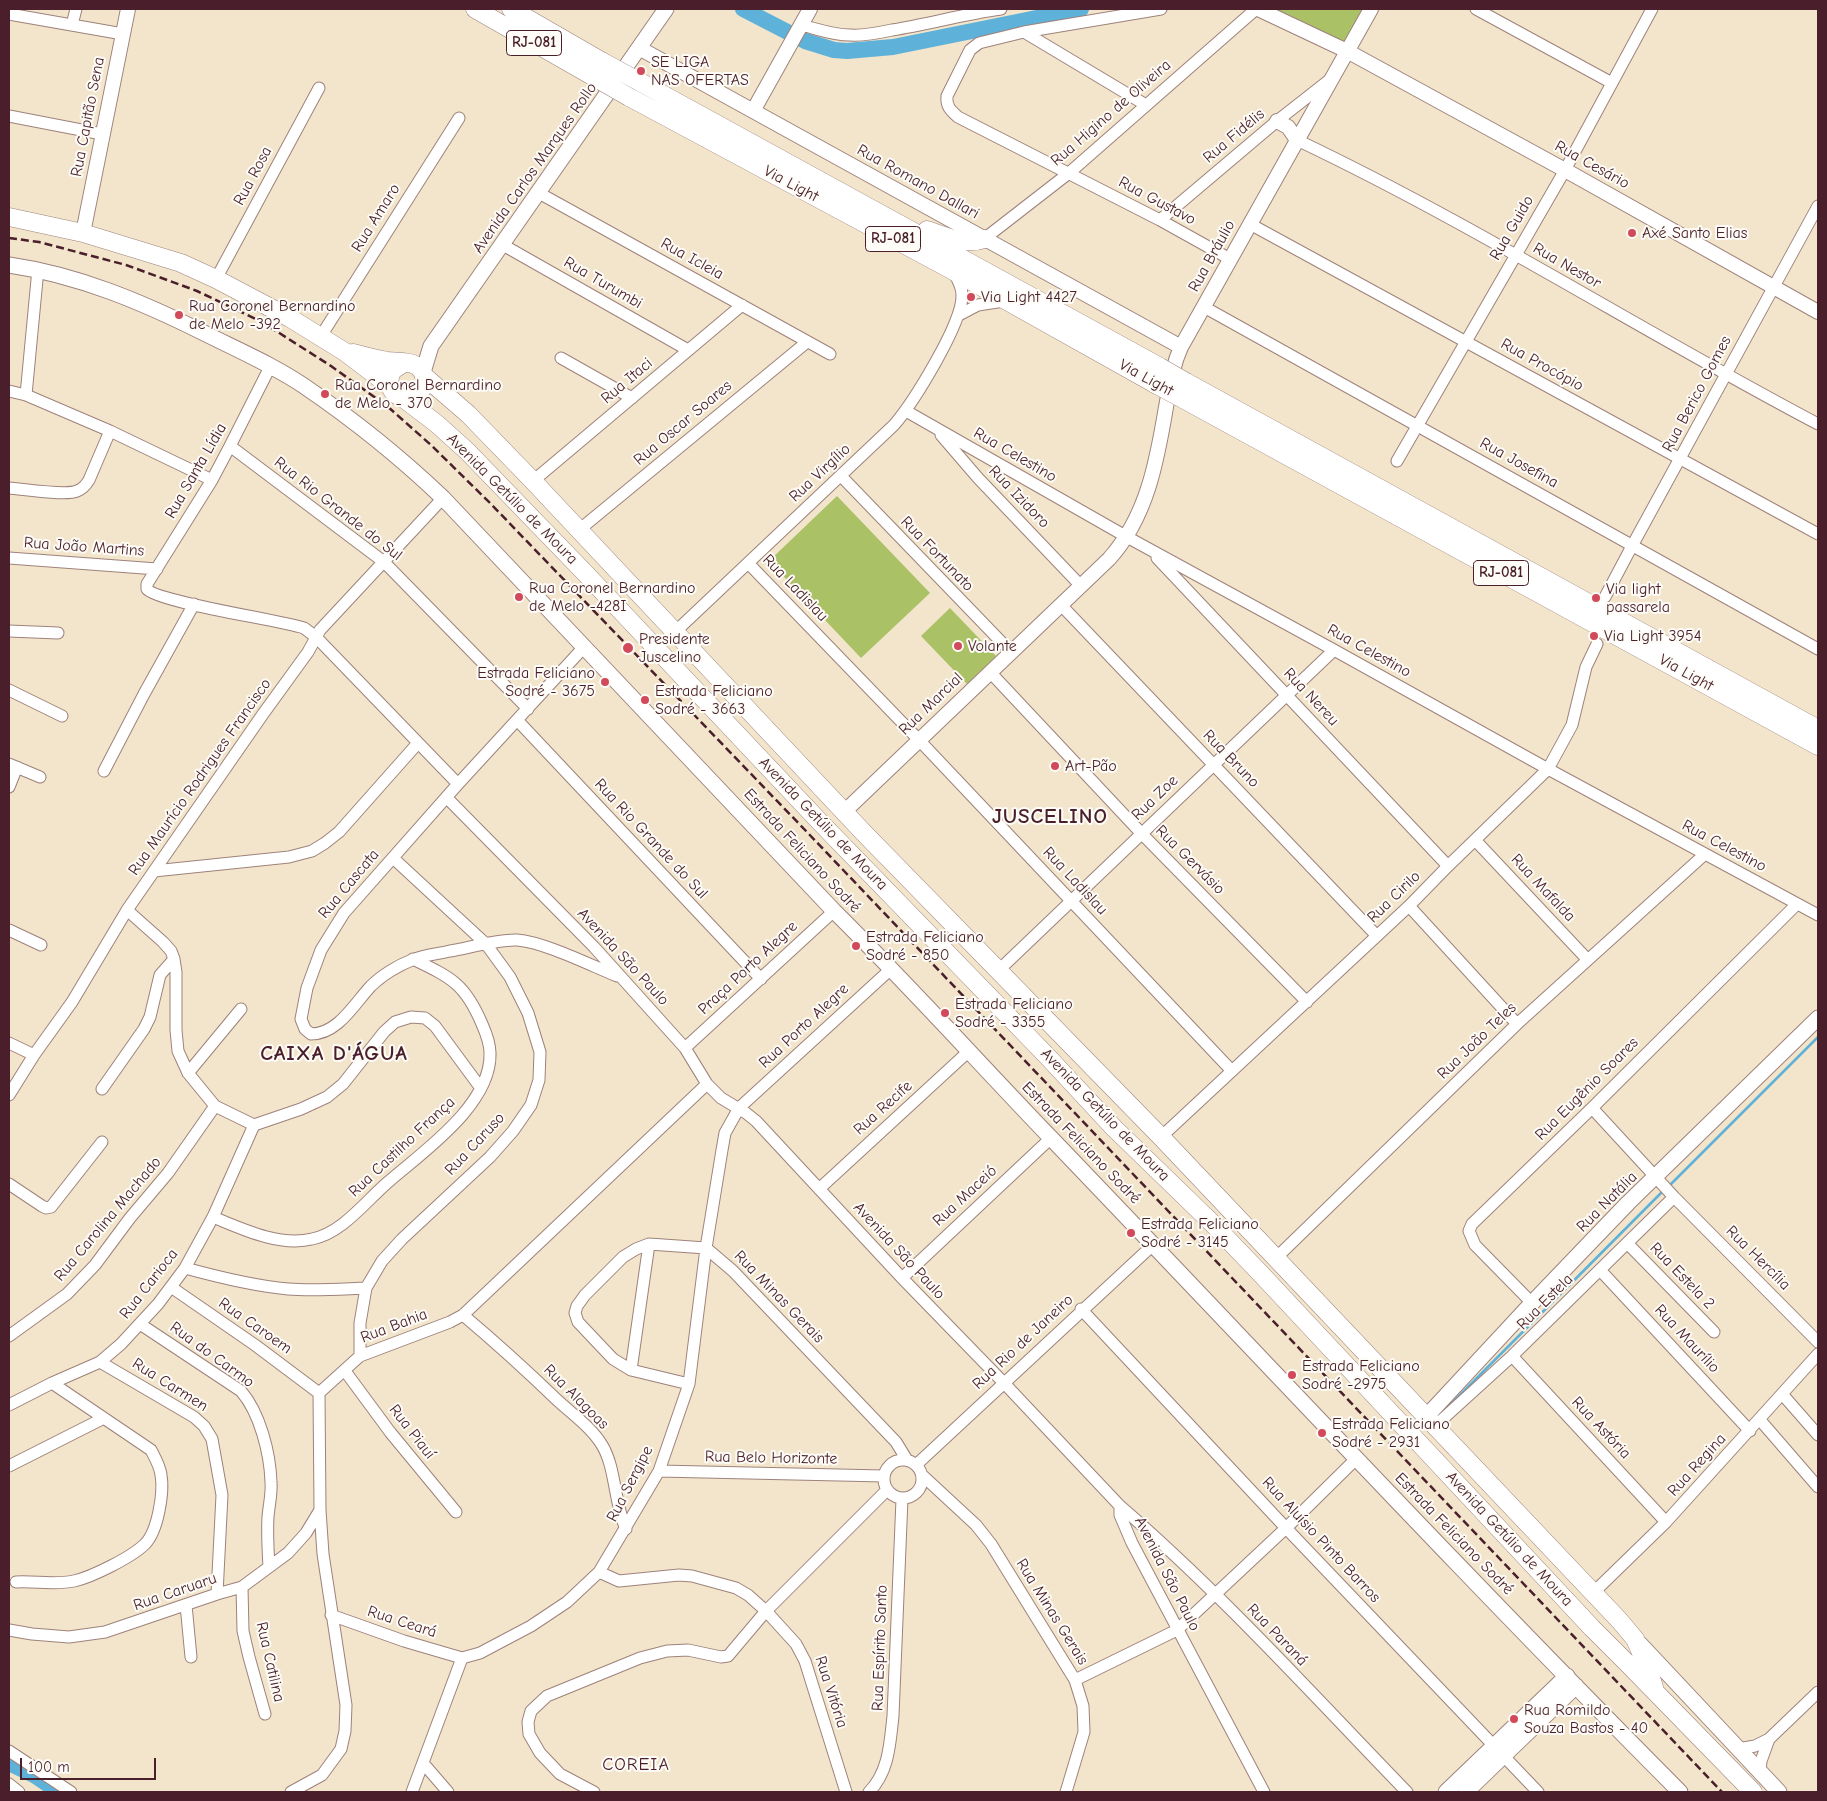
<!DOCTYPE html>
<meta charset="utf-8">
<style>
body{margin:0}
#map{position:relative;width:1827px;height:1801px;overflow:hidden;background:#f2e5cb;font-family:"Comic Neue",sans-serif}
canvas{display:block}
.frame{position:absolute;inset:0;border:10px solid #4a1f2b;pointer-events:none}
.scale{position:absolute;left:20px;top:1758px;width:136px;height:22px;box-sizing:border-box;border:2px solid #4a1f2b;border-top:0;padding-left:6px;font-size:15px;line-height:18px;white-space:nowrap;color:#4a1f2b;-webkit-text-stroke:4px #fdfcf7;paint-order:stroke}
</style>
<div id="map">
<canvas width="1827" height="1801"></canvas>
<div class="frame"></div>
<div class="scale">100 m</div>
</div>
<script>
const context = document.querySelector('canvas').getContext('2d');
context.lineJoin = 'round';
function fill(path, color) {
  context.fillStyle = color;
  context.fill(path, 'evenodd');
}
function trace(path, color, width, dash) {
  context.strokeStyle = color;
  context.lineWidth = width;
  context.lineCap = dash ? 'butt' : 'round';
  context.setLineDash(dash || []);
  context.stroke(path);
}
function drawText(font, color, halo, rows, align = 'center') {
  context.font = font + ' "Comic Neue",sans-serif';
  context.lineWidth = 4;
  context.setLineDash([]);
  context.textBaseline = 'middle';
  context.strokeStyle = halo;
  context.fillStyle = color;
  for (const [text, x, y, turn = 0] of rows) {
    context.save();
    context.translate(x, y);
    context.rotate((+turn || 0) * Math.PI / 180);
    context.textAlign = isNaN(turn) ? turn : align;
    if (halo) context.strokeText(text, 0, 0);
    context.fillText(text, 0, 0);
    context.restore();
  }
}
const green = new Path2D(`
 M1268,9H1366L1344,45Z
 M837,496L930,593L861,658L769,561Z
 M950,608L996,656L967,684L921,636Z`);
const stream = new Path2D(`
 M1668,1187L1818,1037
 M1449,1406L1664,1190`);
const river = new Path2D(`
 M743,9L805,41L834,50L847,51L893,47L1081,9
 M9,1763L34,1775L59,1792`);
const minor = new Path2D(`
 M1161,9L1024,32L979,43L970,50L947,96C946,106 950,110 958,117L1160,220L1230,259
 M1476,9L1612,83
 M9,14L123,34
 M72,25L76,9
 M801,25C817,29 833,35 850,35C864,36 878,33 892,30C929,24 964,14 1001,9
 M1024,32L1146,105
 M9,116L102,134
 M1297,140C1476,225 1643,332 1818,424
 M539,193L830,354
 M1160,220L1277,121L1328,81
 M1250,224L1818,534
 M984,239L1069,173L1256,9
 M503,245L688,350
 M216,279L319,88
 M1204,307L1818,649
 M959,315L978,305L1004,301
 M321,336L459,118
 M561,358L632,398
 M270,367L230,446L212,480L147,584V589C157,602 279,620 304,628L316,637L458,784
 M9,391L26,395L110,431L212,480
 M26,395L38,269
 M906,411L1127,537L1334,650L1548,769L1818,915
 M941,435L978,478L1081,586
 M230,446L384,562L528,709
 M1397,461L1565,170L1652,9
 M841,476L1011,652
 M533,481L742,305
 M9,488C23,489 66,496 77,491C83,489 86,485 89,480L110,431
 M579,530L807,342
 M9,558L157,569
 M1157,558L1448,866
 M748,563L919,740L1232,1071
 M1605,597L1632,546L1818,206
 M1061,605L1377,936
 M9,631L58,633
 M675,632L894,425C913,403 963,323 962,295C962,286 958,280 954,273
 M584,647L458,784L344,913L321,950L307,988L301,1019L305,1029L311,1034C338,1034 354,1004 371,986C382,975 399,965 412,960C424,955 438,954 450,951C468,948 499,939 517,940C544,942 590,965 617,976
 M990,672L1142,834L1307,1002
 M9,690L62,716
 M518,721L761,979
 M9,764L40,777
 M104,771L144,694L194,604
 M9,787L17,767
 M447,798L594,947L685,1048L707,1084L721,1098L746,1113L756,1121L902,1278L1004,1383L1120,1506V1515L1132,1543L1264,1792
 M1475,840L1587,959
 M154,871L289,857L312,851L325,843L339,832L418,743
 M1409,906L1517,1024
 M127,910L163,942L171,951L174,959L176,972V1030L178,1051L188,1073L215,1106L254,1125L301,1109L327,1097L343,1084L384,1032L395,1022L411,1017L425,1018L435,1026L480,1087
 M9,930L41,945
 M999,970L1334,650
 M9,1043L34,1055
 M685,1048L834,911
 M188,1073L241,1009
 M102,1089L144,1029L150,1017L160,975L174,959
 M9,1095L34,1055L72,1002L127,910L263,714L308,652L320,630L443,498
 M1592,1108L1674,1197L1818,1342
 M1161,1137L1409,906L1448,866L1548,769L1572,725L1586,667L1597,644
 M9,1184L42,1206L46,1208L51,1207L102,1142
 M819,1189L969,1051
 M213,1217C242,1229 280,1247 312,1239C342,1233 364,1203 387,1183C421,1153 492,1105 490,1053C490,1044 486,1033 482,1024C465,984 452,978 413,959
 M1627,1243L1714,1332
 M1276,1258L1517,1024L1705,854
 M185,1268C218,1277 254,1286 288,1289C314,1291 340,1289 366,1288
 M1600,1270L1750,1431
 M902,1278L1051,1138
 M171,1287L255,1345L319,1393
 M1532,1303L1475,1245L1469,1231L1472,1224L1592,1108L1797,904
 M1081,1309L1286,1528L1538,1792
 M463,1315C495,1342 526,1370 556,1399C571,1413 591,1427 602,1445C616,1468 614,1503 626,1529
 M140,1324L241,1391C260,1413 270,1453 271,1482C272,1493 269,1505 268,1517C267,1533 268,1550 269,1567
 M9,1336L67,1294L95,1265L130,1218L168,1173L215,1106
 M360,1356V1323L366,1288L382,1261L402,1239L490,1157L513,1131L531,1105L539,1080L540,1052L528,1013L510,977L486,944L393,858
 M1512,1356L1666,1522
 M100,1362L194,1417L204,1426L212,1439L222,1495L217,1594
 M631,1370L649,1244
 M345,1371L390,1432L456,1512
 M689,1384L631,1370L613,1359L578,1322L575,1313L577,1306L585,1295L623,1257L636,1249L649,1244L706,1248L733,1271L896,1442L907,1460
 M1783,1395L1818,1435
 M9,1405L52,1383L100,1362L121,1344L158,1304L185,1268L213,1217L254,1125
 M1760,1420L1818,1487
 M1435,1426L1512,1356L1674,1197
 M884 1479a19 19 0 1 1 38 0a19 19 0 1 1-38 0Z
 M916,1465L1154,1244
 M9,1466L102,1419
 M659,1471L884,1476
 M922,1475L976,1525L991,1544L1075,1680L1083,1706L1084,1732L1066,1792
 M1120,1506C1222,1594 1313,1695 1407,1792
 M599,1572L619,1581L679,1575L692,1576L736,1588L748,1595L766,1611L796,1644L805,1661L846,1792
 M16,1582C35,1581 55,1585 74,1581C92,1577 132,1557 145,1544C158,1531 164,1492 161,1475C160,1466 155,1458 151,1450L52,1383
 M242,1587L243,1631L249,1657L265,1714
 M1593,1593L1666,1522L1818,1354
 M186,1605L191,1657
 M331,1615L404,1641L462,1658
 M9,1630L32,1634L69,1637L105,1632L217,1594L242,1587L288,1553L306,1533L320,1510
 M462,1658L480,1653L531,1626L567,1602L599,1572L659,1471L689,1384L706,1248L722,1150L725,1133L739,1108L892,968
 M1075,1680L1177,1630L1286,1528L1357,1458
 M1738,1749L1755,1746L1769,1739L1818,1692
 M9,1751L71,1792
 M423,1763L448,1792
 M1760,1772L1761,1761L1769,1739
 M9,1784L19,1792
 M291,1792L322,1775L341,1749L345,1731L346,1705L323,1554L320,1510L319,1393L360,1356L450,1322L463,1315L707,1084
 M412,1792L462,1658
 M594,1792L560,1774L540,1753L529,1734L528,1722L531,1711L547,1696L640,1658L667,1651L688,1650L721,1657L728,1656L766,1611L887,1490
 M869,1792C889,1772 890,1743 893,1716L902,1499`);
const tertiary = new Path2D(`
 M1258,9L1347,51L1565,170L1818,312
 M639,48L1181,347
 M753,111L810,9
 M1277,121L1288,127L1297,140
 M83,233L128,9
 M844,812L1109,559C1147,517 1157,461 1166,407C1170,386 1172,367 1181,347L1371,9`);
const secondary = new Path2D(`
 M9,265C78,275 142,302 204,333C238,350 273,365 304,386C354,420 400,457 443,498L834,911C908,984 978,1062 1050,1137C1260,1356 1466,1577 1680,1792
 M423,372L431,346L666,9
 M1426,1417L1532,1303L1628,1203L1818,1018
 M1640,1644L1779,1792
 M1446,1792L1567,1676
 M1466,1792L1576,1686`);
const primary = new Path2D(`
 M475,9L594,77
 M511,9L603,62
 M640,82L1160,367
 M629,97L948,268L1155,384
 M9,217L83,233L181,263L216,279L290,318L345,352L391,387
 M927,230C945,236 965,246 984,239
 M353,353C364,356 375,359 387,361C396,362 409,361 417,366C424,371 427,381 422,389C410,410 379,392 393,370L404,363
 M424,376L468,414L533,481L863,832L1161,1137L1619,1620L1635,1639L1647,1666L1654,1687
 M1186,382L1818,729
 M403,398L437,424L467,451L586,574L818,820L1047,1056L1114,1128L1211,1222L1261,1274L1592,1628L1626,1662L1753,1792
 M1183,399L1818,746`);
const rail = new Path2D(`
 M9,238L39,242L126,265L197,291L262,322L331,366L387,406L431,445L490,503L806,831L1722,1792`);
const primaryBridge = new Path2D(`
 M603,62L640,82
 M594,77L629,97
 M1160,367L1186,382
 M1155,384L1183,399`);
const markers = [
 [641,71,5,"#d1495b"],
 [1632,233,5,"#d1495b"],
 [971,297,5,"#d1495b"],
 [179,315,5,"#d1495b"],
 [325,394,5,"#d1495b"],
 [519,597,5,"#d1495b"],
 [1596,598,5,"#d1495b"],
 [1594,636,5,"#d1495b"],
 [958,646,5,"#d1495b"],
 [628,648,6,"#d1495b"],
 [605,682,5,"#d1495b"],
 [645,700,5,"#d1495b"],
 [1055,766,5,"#d1495b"],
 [856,946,5,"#d1495b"],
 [945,1013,5,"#d1495b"],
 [1131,1233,5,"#d1495b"],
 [1292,1375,5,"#d1495b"],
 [1322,1433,5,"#d1495b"],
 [1514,1719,5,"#d1495b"]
];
const shields = [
 [534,43,55],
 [893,239,55],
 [1501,573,55]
];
const shieldNames = [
 ["RJ-081",534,43],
 ["RJ-081",893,239],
 ["RJ-081",1501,573]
];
const poiNames = [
 ["SE LIGA",651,62],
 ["NAS OFERTAS",651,80],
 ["Axé Santo Elias",1642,233],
 ["Via Light 4427",981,297],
 ["Rua Coronel Bernardino",189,306],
 ["de Melo -392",189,324],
 ["Rua Coronel Bernardino",335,385],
 ["de Melo - 370",335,403],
 ["Rua Coronel Bernardino",529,588],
 ["de Melo -428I",529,606],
 ["Via light",1606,589],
 ["passarela",1606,607],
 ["Via Light 3954",1604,636],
 ["Presidente",639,639],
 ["Juscelino",639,657],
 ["Volante",968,646],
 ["Estrada Feliciano",595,673,"right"],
 ["Sodré - 3675",595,691,"right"],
 ["Estrada Feliciano",655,691],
 ["Sodré - 3663",655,709],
 ["Art-Pão",1065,766],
 ["Estrada Feliciano",866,937],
 ["Sodré - 850",866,955],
 ["Estrada Feliciano",955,1004],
 ["Sodré - 3355",955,1022],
 ["Estrada Feliciano",1141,1224],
 ["Sodré - 3145",1141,1242],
 ["Estrada Feliciano",1302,1366],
 ["Sodré -2975",1302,1384],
 ["Estrada Feliciano",1332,1424],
 ["Sodré - 2931",1332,1442],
 ["Rua Romildo",1524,1710],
 ["Souza Bastos - 40",1524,1728]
];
const streetNames = [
 ["Rua Higino de Oliveira",1111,113,-41],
 ["Rua Capitão Sena",88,117,-79],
 ["Rua Fidélis",1234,136,-40],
 ["Rua Cesário",1592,165,29],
 ["Avenida Carlos Marques Rollo",535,168,-55],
 ["Rua Rosa",253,176,-62],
 ["Rua Romano Dallari",918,182,29],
 ["Via Light",791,184,28],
 ["Rua Gustavo",1157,201,28],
 ["Rua Amaro",376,218,-58],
 ["Rua Guido",1512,228,-60],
 ["Rua Bráulio",1212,256,-61],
 ["Rua Icleia",692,259,29],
 ["Rua Nestor",1567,266,30],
 ["Rua Turumbi",603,283,30],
 ["Rua Procópio",1542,365,29],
 ["Via Light",1146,378,29],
 ["Rua Itaci",627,381,-40],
 ["Rua Berico Gomes",1697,394,-62],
 ["Rua Oscar Soares",683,423,-40],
 ["Rua Celestino",1015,455,30],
 ["Rua Josefina",1519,463,29],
 ["Rua Santa Lídia",196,471,-60],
 ["Rua Virgílio",820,473,-43],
 ["Rua Izidoro",1019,497,46],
 ["Avenida Getúlio de Moura",512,499,45],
 ["Rua Rio Grande do Sul",338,509,38],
 ["Rua João Martins",84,547,4],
 ["Rua Fortunato",937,554,46],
 ["Rua Ladislau",795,588,46],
 ["Rua Celestino",1369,651,29],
 ["Via Light",1686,673,29],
 ["Rua Nereu",1311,697,47],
 ["Rua Marcial",931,704,-44],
 ["Rua Bruno",1231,759,46],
 ["Rua Maurício Rodrigues Francisco",200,777,-55],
 ["Rua Zoe",1155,798,-44],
 ["Avenida Getúlio de Moura",823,824,46],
 ["Rua Rio Grande do Sul",651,839,47],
 ["Rua Celestino",1724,846,28],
 ["Estrada Feliciano Sodré",802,851,47],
 ["Rua Gervásio",1190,860,45],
 ["Rua Ladislau",1075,881,47],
 ["Rua Cascata",349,884,-50],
 ["Rua Mafalda",1543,888,47],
 ["Rua Cirilo",1394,897,-44],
 ["Avenida São Paulo",623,957,47],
 ["Praça Porto Alegre",748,968,-43],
 ["Rua Porto Alegre",804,1026,-43],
 ["Rua João Teles",1477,1041,-44],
 ["Rua Eugênio Soares",1587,1089,-45],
 ["Rua Recife",883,1108,-42],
 ["Avenida Getúlio de Moura",1105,1115,46],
 ["Estrada Feliciano Sodré",1081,1143,46],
 ["Rua Caruso",475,1144,-47],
 ["Rua Castilho França",402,1147,-43],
 ["Rua Maceió",965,1196,-43],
 ["Rua Natália",1607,1202,-45],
 ["Rua Carolina Machado",108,1219,-50],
 ["Avenida São Paulo",899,1251,47],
 ["Rua Hercília",1758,1258,45],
 ["Rua Estela 2",1682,1276,46],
 ["Rua Carioca",149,1284,-52],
 ["Rua Minas Gerais",779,1297,46],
 ["Rua Estela",1545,1302,-45],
 ["Rua Caroem",255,1326,35],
 ["Rua Bahia",394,1326,-21],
 ["Rua Maurílio",1687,1339,47],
 ["Rua Rio de Janeiro",1023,1342,-43],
 ["Rua do Carmo",212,1355,36],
 ["Rua Carmen",170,1385,32],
 ["Rua Alagoas",576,1397,45],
 ["Rua Astória",1601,1428,47],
 ["Rua Piauí",412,1432,52],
 ["Rua Belo Horizonte",771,1458,1],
 ["Rua Regina",1697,1465,-48],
 ["Rua Sergipe",630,1484,-63],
 ["Estrada Feliciano Sodré",1454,1534,46],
 ["Avenida Getúlio de Moura",1509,1539,47],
 ["Rua Aluísio Pinto Barros",1321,1540,47],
 ["Avenida São Paulo",1167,1574,63],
 ["Rua Caruaru",175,1592,-19],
 ["Rua Minas Gerais",1052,1612,58],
 ["Rua Ceará",402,1622,18],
 ["Rua Paraná",1277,1635,46],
 ["Rua Espírito Santo",880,1648,-88],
 ["Rua Catilina",270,1662,77],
 ["Rua Vitória",831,1692,72]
];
const neighbourhoodNames = [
 ["COREIA",636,1765]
];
const districtNames = [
 ["JUSCELINO",1050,817],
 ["CAIXA D'ÁGUA",334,1054]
];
fill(green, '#abc166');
trace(stream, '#5eb1d9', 2.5);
trace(river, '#5eb1d9', 16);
trace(minor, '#9e827b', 13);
trace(tertiary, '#9e827b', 16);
trace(secondary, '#9e827b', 17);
trace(primary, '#9e827b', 19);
trace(minor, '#fff', 11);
trace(tertiary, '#fff', 14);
trace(secondary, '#fff', 15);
trace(primary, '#fff', 18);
trace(rail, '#4a1f2b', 2.5, [8, 4]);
trace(primaryBridge, '#9e827b', 19, []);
trace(primaryBridge, '#fff', 18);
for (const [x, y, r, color] of markers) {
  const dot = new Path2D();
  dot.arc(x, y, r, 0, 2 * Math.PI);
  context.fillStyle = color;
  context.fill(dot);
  trace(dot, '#fdfcf7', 2);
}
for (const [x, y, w] of shields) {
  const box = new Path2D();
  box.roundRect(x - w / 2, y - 12.5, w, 25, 4);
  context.fillStyle = '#fdfcf7';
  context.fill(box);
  trace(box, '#4a1f2b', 1);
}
drawText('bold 15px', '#4a1f2b', null, shieldNames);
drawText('16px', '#4a1f2b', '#fdfcf7', poiNames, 'left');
drawText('16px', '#4a1f2b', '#fdfcf7', streetNames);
context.letterSpacing = '1px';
drawText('18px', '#4a1f2b', '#fdfcf7', neighbourhoodNames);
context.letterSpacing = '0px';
context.letterSpacing = '1px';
drawText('bold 21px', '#4a1f2b', '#fdfcf7', districtNames);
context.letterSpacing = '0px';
</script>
